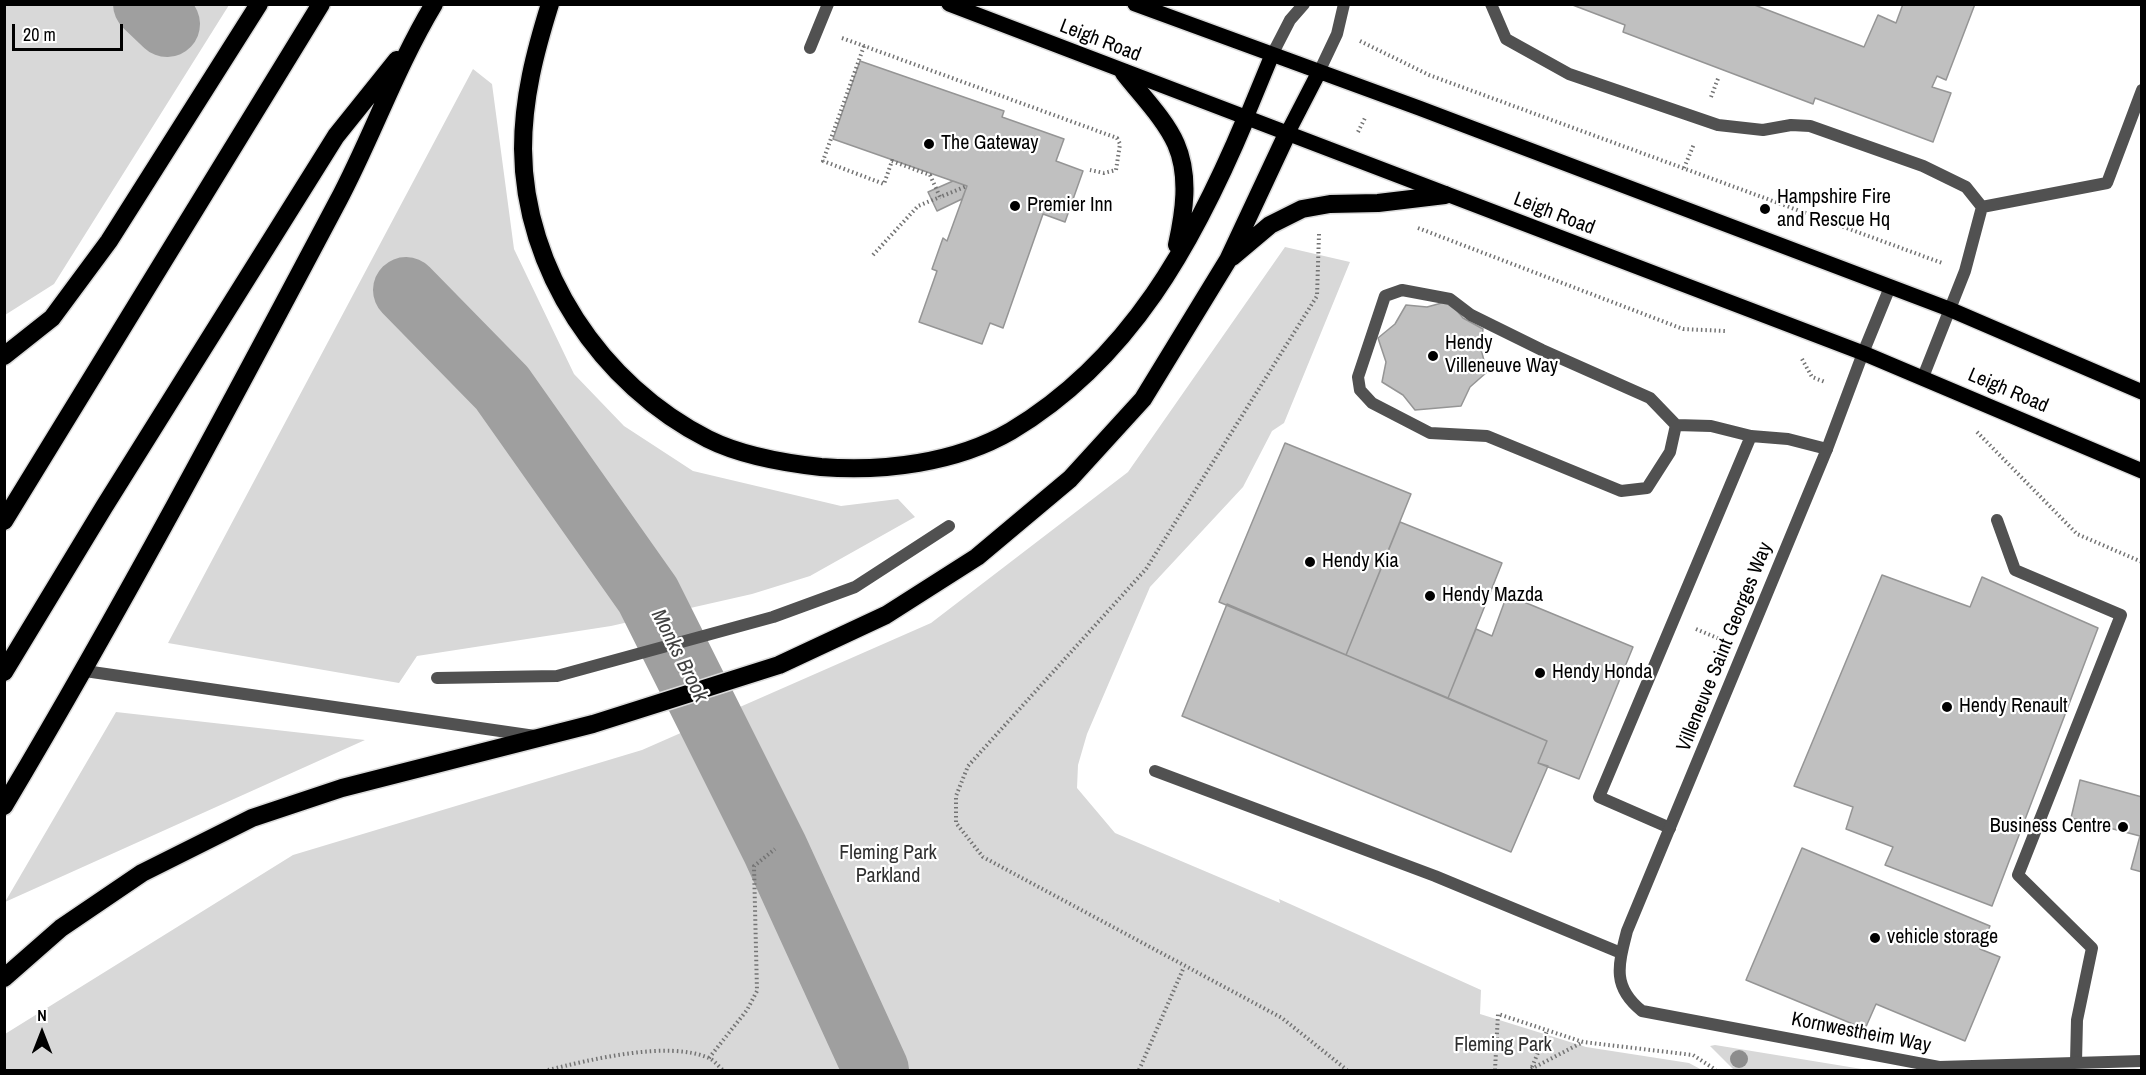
<!DOCTYPE html>
<style>
body{margin:0}
#map{position:relative;width:2146px;height:1075px;overflow:hidden;background:#fff;font-family:"Archivo Narrow",sans-serif}
canvas{display:block}
.frame{position:absolute;inset:0;border:6px solid #000;pointer-events:none}
.north{position:absolute;left:12px;top:1003px;width:60px;height:60px;-webkit-text-stroke:4px #fff;paint-order:stroke;rotate:0deg;font-size:16px;font-weight:700;line-height:24px;text-align:center;color:#000}
.north::after{content:'';display:block;margin:auto;width:21px;height:27px;background:#000;clip-path:polygon(50% 0,100% 100%,50% 72%,0 100%)}
.scale{position:absolute;left:12px;top:24px;width:111px;height:27px;box-sizing:border-box;border:3px solid #000;border-top:0;padding-left:8px;font-size:18px;line-height:21px;white-space:nowrap;color:#000;-webkit-text-stroke:4px #fff;paint-order:stroke}
</style>
<div id="map">
<canvas width="2146" height="1075"></canvas>
<div class="frame"></div>
<div class="north">N</div>
<div class="scale">20 m</div>
</div>
<script>
const context = document.querySelector('canvas').getContext('2d');
context.lineJoin = 'round';
function fill(path, color) {
  context.fillStyle = color;
  context.fill(path, 'evenodd');
}
function trace(path, color, width, dash) {
  context.strokeStyle = color;
  context.lineWidth = width;
  context.lineCap = dash ? 'butt' : 'round';
  context.setLineDash(dash || []);
  context.stroke(path);
}
function drawText(font, color, halo, rows, align = 'center') {
  context.font = font + ' "Archivo Narrow",sans-serif';
  context.lineWidth = 4.5;
  context.setLineDash([]);
  context.textBaseline = 'middle';
  context.strokeStyle = halo;
  context.fillStyle = color;
  for (const [text, x, y, turn = 0] of rows) {
    context.save();
    context.translate(x, y);
    context.rotate((+turn || 0) * Math.PI / 180);
    context.textAlign = isNaN(turn) ? turn : align;
    if (halo) context.strokeText(text, 0, 0);
    context.fillText(text, 0, 0);
    context.restore();
  }
}
const green = new Path2D(`
 M5,4L229,5L54,284L5,315Z
 M473,69L492,84L514,249L574,374L624,426L693,471L841,506L898,499L915,517L810,576L752,594L611,626L417,656L399,683L168,643Z
 M1285,247L1350,262L1284,423L1272,431L1243,487L1150,587L1087,734L1078,765L1077,788L1115,833L1280,903L1279,899L1481,990L1480,1014L1586,1047L1689,1063L1702,1070H5V1034L293,855L642,750L931,623L1128,472Z
 M116,712L365,740L5,902Z
 M1715,1045L1868,1070H1734L1710,1046Z`);
const river = new Path2D(`
 M146,4L167,24
 M406,290L502,388L648,595L775,849L876,1070`);
const building = new Path2D(`
 M1570,4H1752L1864,47L1878,15L1896,23L1903,4H1975L1946,80L1937,76L1932,87L1951,93L1933,142L1815,98L1813,104L1623,32L1625,25Z
 M860,61L1004,111L1002,117L1064,139L1056,161L1083,171L1065,222L1043,214L1003,328L990,323L982,344L919,322L937,271L932,269L943,238L947,241L967,186L833,139Z
 M953,181L967,186L962,199L937,211L928,192Z
 M1449,301L1463,318L1483,329L1481,349L1487,372L1470,387L1461,406L1415,410L1403,395L1382,382L1386,362L1378,338L1395,324L1406,305L1427,307Z
 M1285,443L1411,494L1346,655L1219,602Z
 M1400,522L1502,563L1448,698L1346,655Z
 M1882,575L1970,607L1982,577L2098,628L1992,906L1885,865L1893,847L1846,829L1853,807L1794,786Z
 M1507,595L1633,647L1579,779L1538,763L1547,741L1448,698L1476,629L1492,636Z
 M1227,604L1547,741L1538,763L1548,766L1511,852L1182,716Z
 M2080,780L2142,797V872L2131,869L2140,836L2071,818Z
 M1802,848L1990,926L1980,949L2000,957L1965,1041L1876,1004L1865,1029L1746,980Z`);
const path = new Path2D(`
 M842,38L1117,138L1120,144L1116,170L1104,173L1090,170
 M1360,41L1429,75L1942,263
 M864,46L823,161L884,184L892,161L930,175L940,197L967,186
 M1711,97L1719,76
 M1358,132L1366,116
 M1684,168L1694,144
 M1418,228L1683,329L1725,331
 M1319,234L1317,296L1146,569L968,766L956,796V823L983,857L1282,1018L1347,1070
 M873,255L918,206L940,197
 M1802,359L1812,377L1825,382
 M1977,432L2077,534L2142,562
 M1696,629L1722,640
 M709,1058L747,1010L757,991L754,866L775,849
 M1532,1067L1547,1031
 M1531,1069L1583,1042
 M548,1070C589,1060 668,1040 709,1058C714,1060 719,1067 723,1070
 M1139,1070L1184,967
 M1495,1070L1498,1014L1583,1042L1693,1055L1716,1070`);
const lane = new Path2D(`
 M1491,4L1506,39L1569,74L1718,125L1763,130L1791,125L1810,126L1923,166L1966,187L1982,207
 M810,48L828,4
 M1982,207L2107,183L2142,90
 M1863,353L1890,287
 M1923,377L1965,271L1982,207
 M1676,425L1670,452L1647,488L1621,491L1487,436L1430,433L1372,403L1360,390L1358,377L1385,296L1402,290L1450,299L1471,315L1542,350L1650,398L1676,425L1711,426L1751,436L1788,439L1827,449
 M1997,520L2015,570L2121,615L2018,875L2092,948L2077,1020L2076,1062
 M85,671L535,736
 M437,678L557,676L773,617L855,587L949,526
 M1155,771L1435,876L1621,953
 M1670,828L1599,797L1751,436`);
const street = new Path2D(`
 M1272,55L1290,20L1304,4
 M1319,72L1337,34L1344,4
 M1863,353L1827,449L1627,931C1618,966 1612,987 1642,1011L1939,1067L2142,1061`);
const primary = new Path2D(`
 M949,4L1863,353L2142,471
 M1135,4L1419,108L1949,309L2142,392
 M1246,118L1272,55
 M1287,134L1319,72`);
const highway = new Path2D(`
 M550,4C535,52 523,98 523,149C524,270 601,385 708,439C742,456 784,463 821,467C883,472 956,463 1011,431C1130,360 1194,242 1246,118
 M1124,73C1141,95 1165,119 1176,144C1190,176 1184,213 1177,245
 M1232,257L1270,225L1302,209L1330,204L1378,203L1445,195
 M4,356L52,318L109,241L259,4
 M4,521L321,4
 M4,672L104,507L336,136L397,60
 M4,806C122,608 230,405 338,201C372,137 396,67 434,4
 M4,978L61,928L142,873L252,818L342,788L593,724L779,665L886,615L977,557L1070,479L1143,399L1228,260L1287,134`);
const trees = [
 [1739,1059]
];
const markers = [
 [929,144,6,"#000"],
 [1015,206,6,"#000"],
 [1765,209,6,"#000"],
 [1433,356,6,"#000"],
 [1310,562,6,"#000"],
 [1430,596,6,"#000"],
 [1540,673,6,"#000"],
 [1947,707,6,"#000"],
 [2123,827,6,"#000"],
 [1875,938,6,"#000"]
];
const streetNames = [
 ["Leigh Road",1100,41,21],
 ["Leigh Road",1554,214,21],
 ["Leigh Road",2008,391,23],
 ["Villeneuve Saint Georges Way",1725,647,-68],
 ["Kornwestheim Way",1861,1033,11]
];
const poiNames = [
 ["The Gateway",941,144],
 ["Hampshire Fire",1777,198],
 ["and Rescue Hq",1777,221],
 ["Premier Inn",1027,206],
 ["Hendy",1445,344],
 ["Villeneuve Way",1445,367],
 ["Hendy Kia",1322,562],
 ["Hendy Mazda",1442,596],
 ["Hendy Honda",1552,673],
 ["Hendy Renault",1959,707],
 ["Business Centre",2111,827,"right"],
 ["vehicle storage",1887,938]
];
const parkNames = [
 ["Fleming Park",888,854],
 ["Parkland",888,877],
 ["Fleming Park",1503,1046]
];
const waterNames = [
 ["Monks Brook",679,656,63]
];
fill(green, '#d8d8d8');
trace(river, '#9f9f9f', 66);
fill(building, '#c0c0c0');
trace(building, '#959595', 1.5);
trace(primary, '#dbdbdb', 18);
trace(highway, '#dbdbdb', 21);
trace(path, '#737373', 4, [1.5, 3]);
trace(lane, '#515151', 12);
trace(street, '#515151', 12);
trace(primary, '#000', 15);
trace(highway, '#000', 18);
context.fillStyle = '#8d8d8d';
for (const [x, y] of trees) {
  context.beginPath();
  context.arc(x, y, 9, 0, 2 * Math.PI);
  context.fill();
}
for (const [x, y, r, color] of markers) {
  const dot = new Path2D();
  dot.arc(x, y, r, 0, 2 * Math.PI);
  context.fillStyle = color;
  context.fill(dot);
  trace(dot, '#fff', 2);
}
drawText('20px', '#000', '#fff', streetNames);
drawText('20px', '#000', '#fff', poiNames, 'left');
drawText('20px', '#2f2f2f', '#fff', parkNames);
drawText('italic 21px', '#404040', '#fff', waterNames);
</script>
